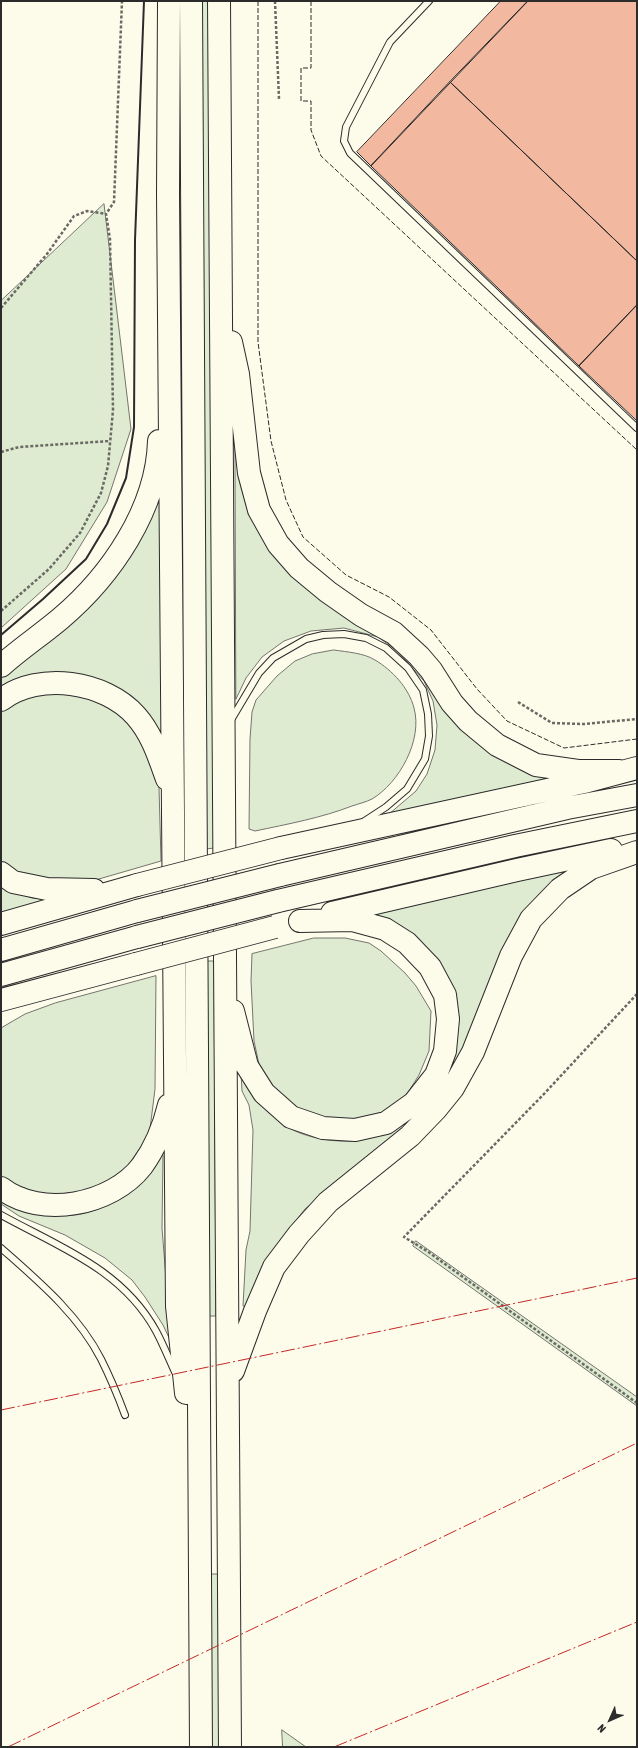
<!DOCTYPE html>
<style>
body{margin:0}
#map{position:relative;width:638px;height:1748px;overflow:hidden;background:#fdfbea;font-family:"Asap Condensed",sans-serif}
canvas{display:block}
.frame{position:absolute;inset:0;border:2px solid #2b2b2b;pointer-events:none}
.north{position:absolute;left:590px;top:1700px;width:40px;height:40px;-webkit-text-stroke:3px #fdfbea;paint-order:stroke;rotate:225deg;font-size:11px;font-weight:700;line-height:16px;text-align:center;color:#2b2b2b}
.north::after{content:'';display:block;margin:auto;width:14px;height:18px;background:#2b2b2b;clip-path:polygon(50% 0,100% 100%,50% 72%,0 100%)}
</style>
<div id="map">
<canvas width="638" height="1748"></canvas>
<div class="frame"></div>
<div class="north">N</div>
</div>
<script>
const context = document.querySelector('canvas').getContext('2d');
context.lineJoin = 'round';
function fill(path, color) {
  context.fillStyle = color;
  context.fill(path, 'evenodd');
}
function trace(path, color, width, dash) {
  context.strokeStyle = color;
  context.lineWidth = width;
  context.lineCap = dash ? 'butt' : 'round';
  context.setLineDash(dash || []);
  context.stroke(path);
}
const green = new Path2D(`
 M202,1H209L214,848L206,849Z
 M104,204L131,429L107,502L66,569L1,628V301Z
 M235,430L266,534L415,664L453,714L571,778L389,814L416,791L427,774L435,750L437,725L433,701L424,681L396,650L378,637L344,628L311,631L284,641L262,657L246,678L236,699Z
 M160,495L163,741L115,690H1V677L18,662Z
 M334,650C347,652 364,653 375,660C392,670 409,688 414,708C423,740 399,783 372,799C366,802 358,804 352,806C321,818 288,824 255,831L249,829L250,739L252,712L256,700L277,676L295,661L312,654Z
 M36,690L86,691L132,722L155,765L159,787L161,861L92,881L40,883L1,865V708Z
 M569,867L570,871L484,1003L454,1069L418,1116L305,1209L283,1237L261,1271L247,1307L243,1306L246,1250L250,1231L253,1130L249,1105L242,1091L241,1073C250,1084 259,1095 268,1107C271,1111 275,1117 279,1121C300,1140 354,1148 379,1134C396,1125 411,1111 427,1101L448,990L363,916Z
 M1,886L32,898L50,899L1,915Z
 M314,938H345L369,943L381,951L405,973L416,986L431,1011L429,1051L419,1075L407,1094L390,1110L342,1124L295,1108L276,1092L260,1069L254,1041L251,981L252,954Z
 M206,961H214L216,1316H209Z
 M156,976L155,1089L150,1129L144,1142L127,1167L111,1179L83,1192L43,1195L4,1180L1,1177V1028L25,1014L55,1003Z
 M159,1155H163L162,1228L171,1342L163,1325L145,1297L132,1280L105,1258L65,1235L19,1216L1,1204V1198C17,1203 44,1214 59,1215C87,1218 114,1204 134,1186C144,1178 151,1165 159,1155Z
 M416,1241L637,1397V1406L413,1246Z
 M210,1574H218L219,1747H211Z
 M282,1730L306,1747H283Z`);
const building = new Path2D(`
 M501,1H528L371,166L357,152Z
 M528,1H637V261L450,82Z
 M450,82L637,261V305L579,366L371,166Z
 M637,305V421L579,366Z`);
const path = new Path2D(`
 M275,1L279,99
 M1,308L47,254L74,216L87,211L106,214
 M1,452L19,447L110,441
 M1,611L49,569L80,533L101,493L108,466L113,410L110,239L106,214L114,202L122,1
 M518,702L552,723L584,724L637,719
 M637,994L543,1095L404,1237L427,1251L637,1403`);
const service = new Path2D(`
 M429,1L390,42L346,127L344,141L350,153L637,428
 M231,720L259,673L273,658L306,639L323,635L344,634L366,638L386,648L408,668L423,690L428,714L429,736L425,759L407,789L386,807L363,822
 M1,1215C59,1247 122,1269 156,1331C163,1344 169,1359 175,1372
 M1,1248C38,1281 78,1314 101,1359C110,1377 118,1396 125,1415`);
const motorway = new Path2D(`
 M169,1L168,194L177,1306L186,1393
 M191,1L201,1747
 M219,1L230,1747
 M231,342L238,374L249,473L259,510L278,544L299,568L328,592L361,615L394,633L419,656L431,670L452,703L468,721L497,745L536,765L578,771H619
 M1,666C20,649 41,635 60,619C111,576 157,509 159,441
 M1,700C39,671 105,681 136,716C152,734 159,757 167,779
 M281,848L584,782L637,768
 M1,873L13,882L47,889L94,890
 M280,875L567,808L637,795
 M278,901L515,846L637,821
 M332,913L517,870L611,850
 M1,924L137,885
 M1,950L137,911
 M1,975L137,937
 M1,1000L136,964
 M233,1011L247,1066L264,1093L291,1117L323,1128L355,1130L386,1123L414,1103L436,1075L445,1051L448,1019L445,995L430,967L407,943L385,929L352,920L300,921
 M1,1188C41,1219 112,1205 142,1166C155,1148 164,1126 169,1105
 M233,1371L255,1311L274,1267L299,1234L328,1202L410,1136L436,1109L453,1088L473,1052L511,956L531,919L560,889L591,868L637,852`);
const motorwayBridge = new Path2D(`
 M137,885L281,848
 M137,911L280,875
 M137,937L278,901
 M136,964L275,927`);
const fence = new Path2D(`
 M258,1V342L271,441L286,500L303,537L346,575L389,597L431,630L477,689L507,721L564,748L637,739
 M311,1V68H301V101H311V130L321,156L637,450`);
const wall = new Path2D(`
 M1,635L43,599L86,559L107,524L126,478L134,427L135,240L144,1`);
const power = new Path2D(`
 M1,1410L637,1278
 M8,1747L637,1443
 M334,1747L637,1622`);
fill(green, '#deebd1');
trace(green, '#74746e', 1);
fill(building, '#f2b8a0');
trace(building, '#2b2b2b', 1);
trace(service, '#2b2b2b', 8);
trace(motorway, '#2b2b2b', 24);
trace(path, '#6a6964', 2.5, [3, 2]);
trace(service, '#fdfbea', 6);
trace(motorway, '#fdfbea', 22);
trace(motorwayBridge, '#2b2b2b', 24, []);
trace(motorwayBridge, '#fdfbea', 22);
trace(fence, '#2b2b2b', 1, [5, 2]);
trace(wall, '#2b2b2b', 2);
trace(power, '#c62828', 1, [14, 3, 2, 3]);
</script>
